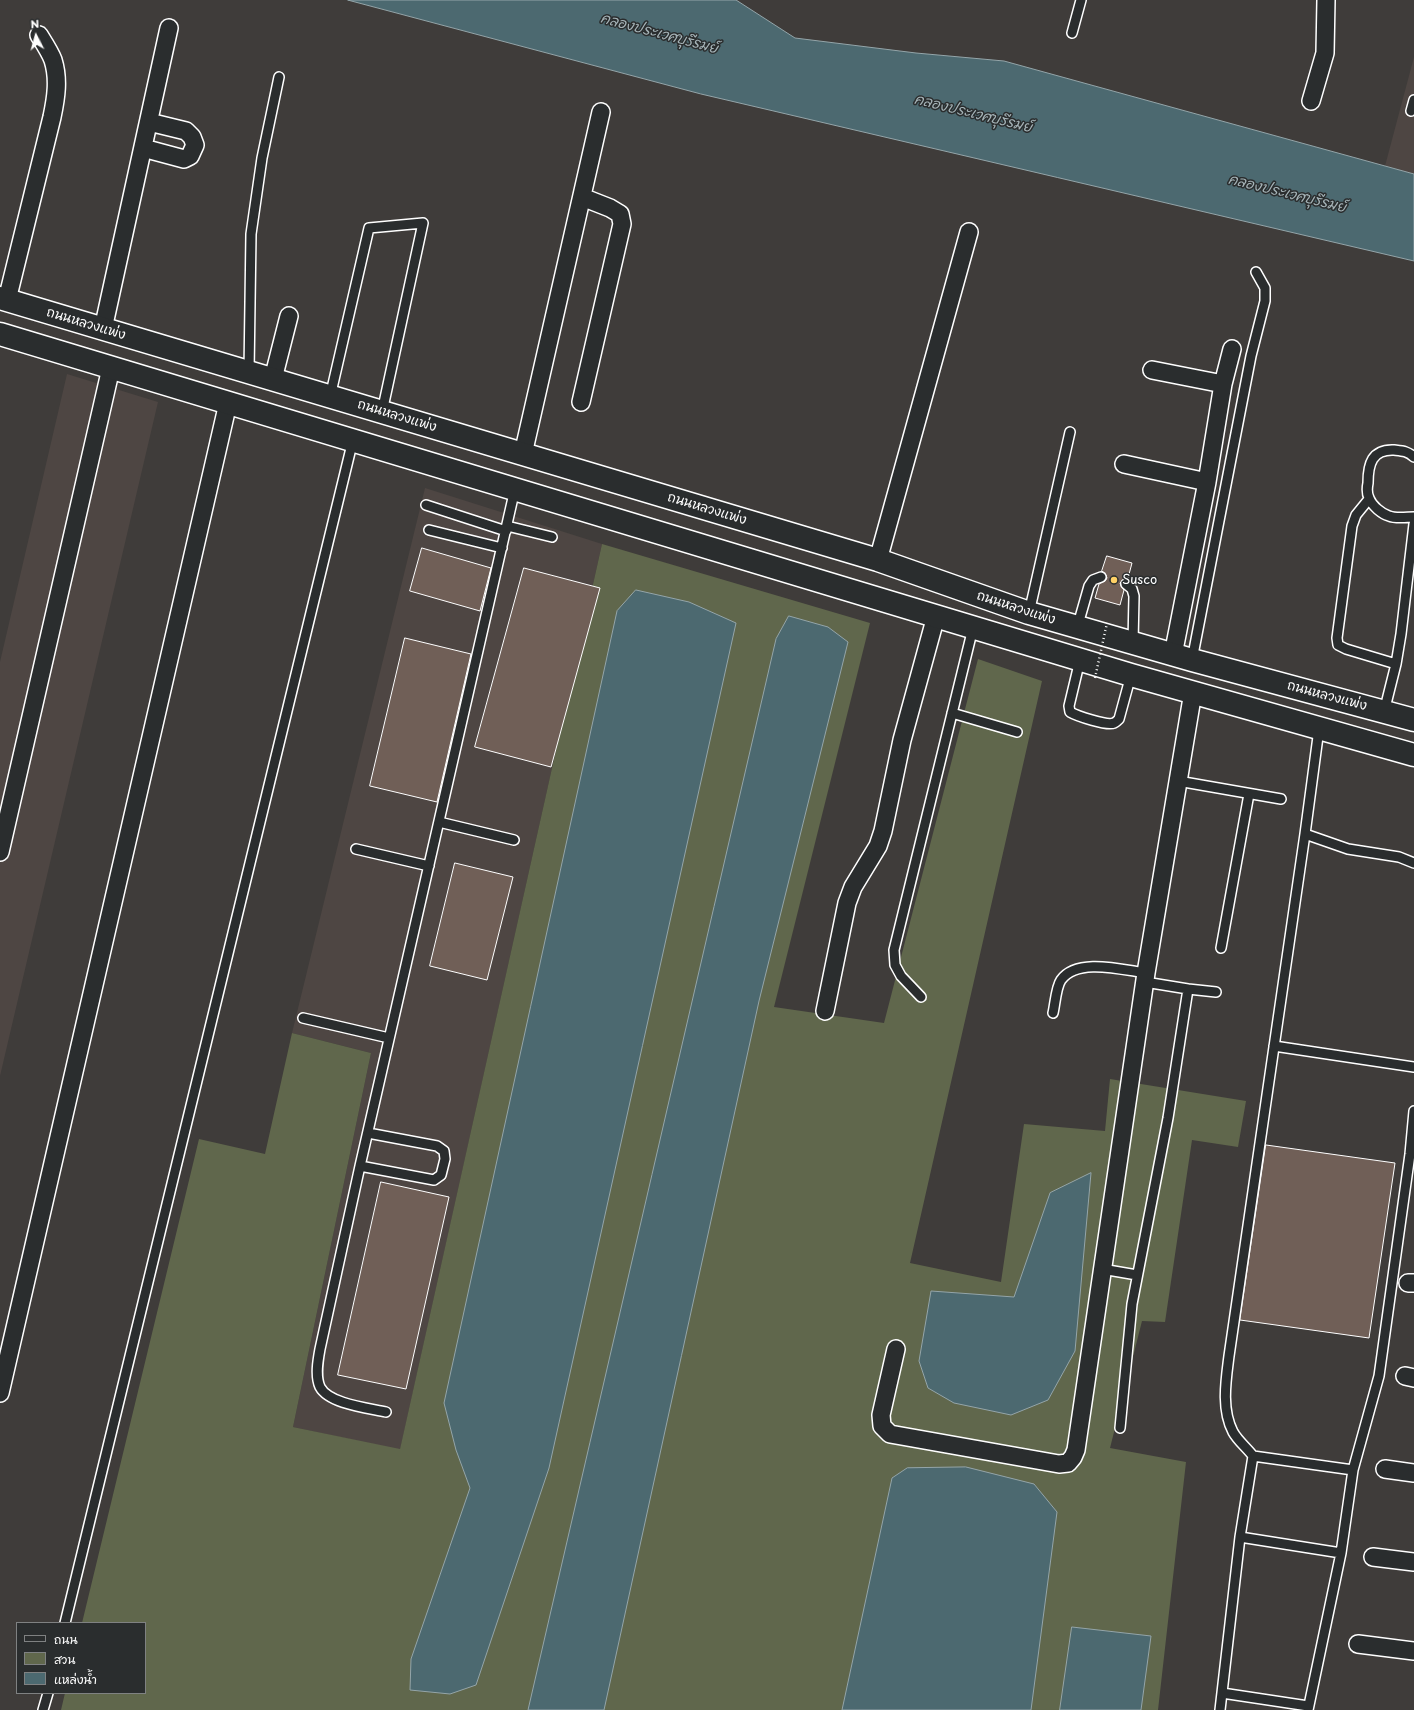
<!DOCTYPE html>
<meta charset="utf-8">
<style>
body{margin:0}
#map{position:relative;width:1414px;height:1710px;overflow:hidden;background:#3f3c3a;font-family:"Playpen Sans","Playpen Sans Thai",sans-serif}
canvas{display:block}
.legend{position:absolute;left:16px;top:1622px;width:130px;height:72px;box-sizing:border-box;background:#2a2d2e;border:1px solid #7f8182;margin:0;padding:5px 7px;list-style:none;font-size:12px;color:#fff}
.legend li{display:flex;align-items:center;gap:8px;height:20px}
.legend b{width:20px;border:1px solid #7f8182}
.north{position:absolute;left:16px;top:16px;width:40px;height:40px;-webkit-text-stroke:3px #2a2d2e;paint-order:stroke;rotate:354deg;font-size:11px;font-weight:700;line-height:16px;text-align:center;color:#fff}
.north::after{content:'';display:block;margin:auto;width:14px;height:18px;background:#fff;clip-path:polygon(50% 0,100% 100%,50% 72%,0 100%)}
</style>
<div id="map">
<canvas width="1414" height="1710"></canvas>
<ul class="legend">
<li><b style="height:5px;background:#2a2d2e"></b>ถนน</li>
<li><b style="height:11px;background:#60674c"></b>สวน</li>
<li><b style="height:11px;background:#4c6970"></b>แหล่งน้ำ</li>
</ul>
<div class="north">N</div>
</div>
<script>
const context = document.querySelector('canvas').getContext('2d');
context.lineJoin = 'round';
function fill(path, color) {
  context.fillStyle = color;
  context.fill(path, 'evenodd');
}
function trace(path, color, width, dash) {
  context.strokeStyle = color;
  context.lineWidth = width;
  context.lineCap = dash ? 'butt' : 'round';
  context.setLineDash(dash || []);
  context.stroke(path);
}
function drawText(font, color, halo, rows, align = 'center') {
  context.font = font + ' "Playpen Sans","Playpen Sans Thai",sans-serif';
  context.lineWidth = 3;
  context.setLineDash([]);
  context.textBaseline = 'middle';
  context.strokeStyle = halo;
  context.fillStyle = color;
  for (const [text, x, y, turn = 0] of rows) {
    context.save();
    context.translate(x, y);
    context.rotate((+turn || 0) * Math.PI / 180);
    context.textAlign = isNaN(turn) ? turn : align;
    if (halo) context.strokeText(text, 0, 0);
    context.fillText(text, 0, 0);
    context.restore();
  }
}
const built = new Path2D(`
 M1414,57V174L1385,166Z
 M67,374L158,402L0,1076V662Z
 M425,488L602,544L400,1450L293,1427L371,1053L292,1033Z`);
const green = new Path2D(`
 M602,544L870,623L774,1007L884,1023L978,659L1042,681L910,1263L1001,1282L1024,1124L1105,1131L1110,1079L1246,1101L1238,1147L1192,1140L1165,1322L1142,1321L1110,1448L1186,1462L1158,1710H61L65,1693H145V1623H82L199,1139L265,1154L292,1033L371,1053L293,1427L400,1449Z`);
const water = new Path2D(`
 M348,0H736L795,38L916,53L1004,61L1414,174V261L701,94Z
 M636,590L689,602L736,623L549,1468L476,1685L450,1694L410,1690L411,1659L470,1488L456,1450L444,1403L617,611Z
 M789,616L828,627L848,642L759,1001L604,1710H528L776,639Z
 M1091,1173L1075,1351L1048,1400L1011,1415L954,1403L928,1388L919,1361L931,1291L1014,1297L1050,1193Z
 M966,1467L1034,1484L1057,1512L1031,1710H842L892,1478L907,1468Z
 M1072,1627L1151,1636L1141,1710H1060Z`);
const building = new Path2D(`
 M422,548L491,568L480,611L410,591Z
 M1107,556L1132,563L1128,578L1124,579L1120,583L1121,586L1124,590L1120,605L1095,598L1099,584L1105,581L1107,578L1106,575L1102,571Z
 M524,568L600,588L551,767L475,747Z
 M405,638L471,654L437,802L370,786Z
 M455,863L513,877L487,980L430,966Z
 M1266,1145L1395,1163L1369,1338L1240,1320Z
 M381,1182L449,1197L406,1389L338,1375Z`);
const lane = new Path2D(`
 M1072,33L1081,0
 M1411,111L1414,100
 M249,372L251,234L262,158L279,77
 M330,397L369,228L423,223L382,412
 M1414,457C1407,451 1403,451 1394,450C1372,449 1368,464 1368,483C1367,488 1367,494 1369,498C1372,506 1382,514 1389,516C1396,519 1407,517 1414,517
 M1369,499L1356,515L1352,526L1337,638L1338,645L1346,649L1396,664
 M426,505L506,531
 M507,526L552,537
 M429,530L502,548
 M1126,584L1132,589L1134,596L1133,643
 M1029,613L1070,432
 M1077,628L1089,586L1093,580L1101,577
 M1080,660L1069,706L1070,712C1077,716 1107,726 1114,723C1115,723 1119,719 1119,719L1131,675
 M1192,660L1251,356L1265,301V288L1256,272
 M1384,712L1396,664L1401,634L1414,524
 M952,713L1017,732
 M1178,781L1281,799
 M439,822L514,840
 M1305,834L1348,849L1399,857L1414,863
 M356,849L429,866
 M1221,948L1249,794
 M1188,989L1216,992
 M921,997L901,976L895,965L894,950L973,628
 M1053,1013C1055,1005 1056,987 1061,980C1077,957 1123,970 1146,973
 M303,1018L389,1038
 M1274,1046L1414,1067
 M360,1166L434,1180L441,1175L445,1159L444,1151L437,1146L368,1133
 M1102,1269L1137,1275
 M386,1412C368,1408 329,1404 320,1387C315,1376 318,1360 320,1349L360,1166L515,489
 M1120,1428L1132,1304L1168,1118L1188,989L1145,982
 M1253,1456L1353,1470
 M1240,1537L1341,1553
 M65,1623L353,440
 M1222,1693L1308,1706
 M43,1710L48,1693
 M1220,1710L1240,1537L1253,1456C1247,1448 1238,1441 1233,1432C1221,1409 1226,1380 1229,1356L1305,834L1319,729
 M1308,1710L1341,1553L1353,1470L1379,1376L1410,1154L1414,1111`);
const street = new Path2D(`
 M1311,101L1325,53L1326,0
 M143,148L184,159L190,156L195,145L192,137L186,131L149,122
 M7,300L52,117C56,98 59,79 53,60C50,52 44,43 39,35
 M103,329L169,28
 M1152,370L1223,384
 M273,379L289,316
 M581,402L622,224L620,214L610,208L582,197
 M523,454L601,112
 M1124,464L1207,482
 M878,560L969,232
 M1173,655L1207,482L1223,384L1232,349
 M0,852L111,368
 M825,1011L847,903L853,887L878,846L883,831L902,740L936,616
 M1408,1283H1414
 M896,1349L881,1415L882,1426L890,1434L1059,1464L1068,1463L1073,1457L1076,1450L1146,973L1193,692
 M1405,1376L1414,1378
 M0,1393L228,403
 M1385,1469L1414,1473
 M1373,1557L1414,1562
 M1358,1644L1414,1651`);
const primary = new Path2D(`
 M0,298L878,560L1029,613L1192,660L1414,720
 M0,334L1131,675L1414,755`);
const pathBridge = new Path2D(`
 M1095,678L1107,623`);
const markers = [
 [1114,580,4,"#ffd166"]
];
const streetNames = [
 ["ถนนหลวงแพ่ง",86,324,17],
 ["ถนนหลวงแพ่ง",397,416,17],
 ["ถนนหลวงแพ่ง",707,509,17],
 ["ถนนหลวงแพ่ง",1016,608,18],
 ["ถนนหลวงแพ่ง",1327,696,15]
];
const poiNames = [
 ["Susco",1122,580]
];
const waterNames = [
 ["คลองประเวศบุรีรมย์",659,34,15],
 ["คลองประเวศบุรีรมย์",973,114,14],
 ["คลองประเวศบุรีรมย์",1287,194,14]
];
fill(built, '#4e4643');
fill(green, '#60674c');
fill(water, '#4c6970');
trace(water, '#94a5a9', 1);
fill(building, '#705f57');
trace(building, '#fff', 1);
trace(lane, '#fff', 12);
trace(street, '#fff', 20);
trace(primary, '#fff', 25);
trace(lane, '#2a2d2e', 9);
trace(street, '#2a2d2e', 17);
trace(primary, '#2a2d2e', 22);
trace(pathBridge, '#fff', 2.5, [1, 3]);
for (const [x, y, r, color] of markers) {
  const dot = new Path2D();
  dot.arc(x, y, r, 0, 2 * Math.PI);
  context.fillStyle = color;
  context.fill(dot);
  trace(dot, '#2a2d2e', 1.5);
}
drawText('13px', '#fff', '#2a2d2e', streetNames);
drawText('13px', '#fff', '#2a2d2e', poiNames, 'left');
drawText('italic 14px', '#a6b4b8', '#2a2d2e', waterNames);
</script>
